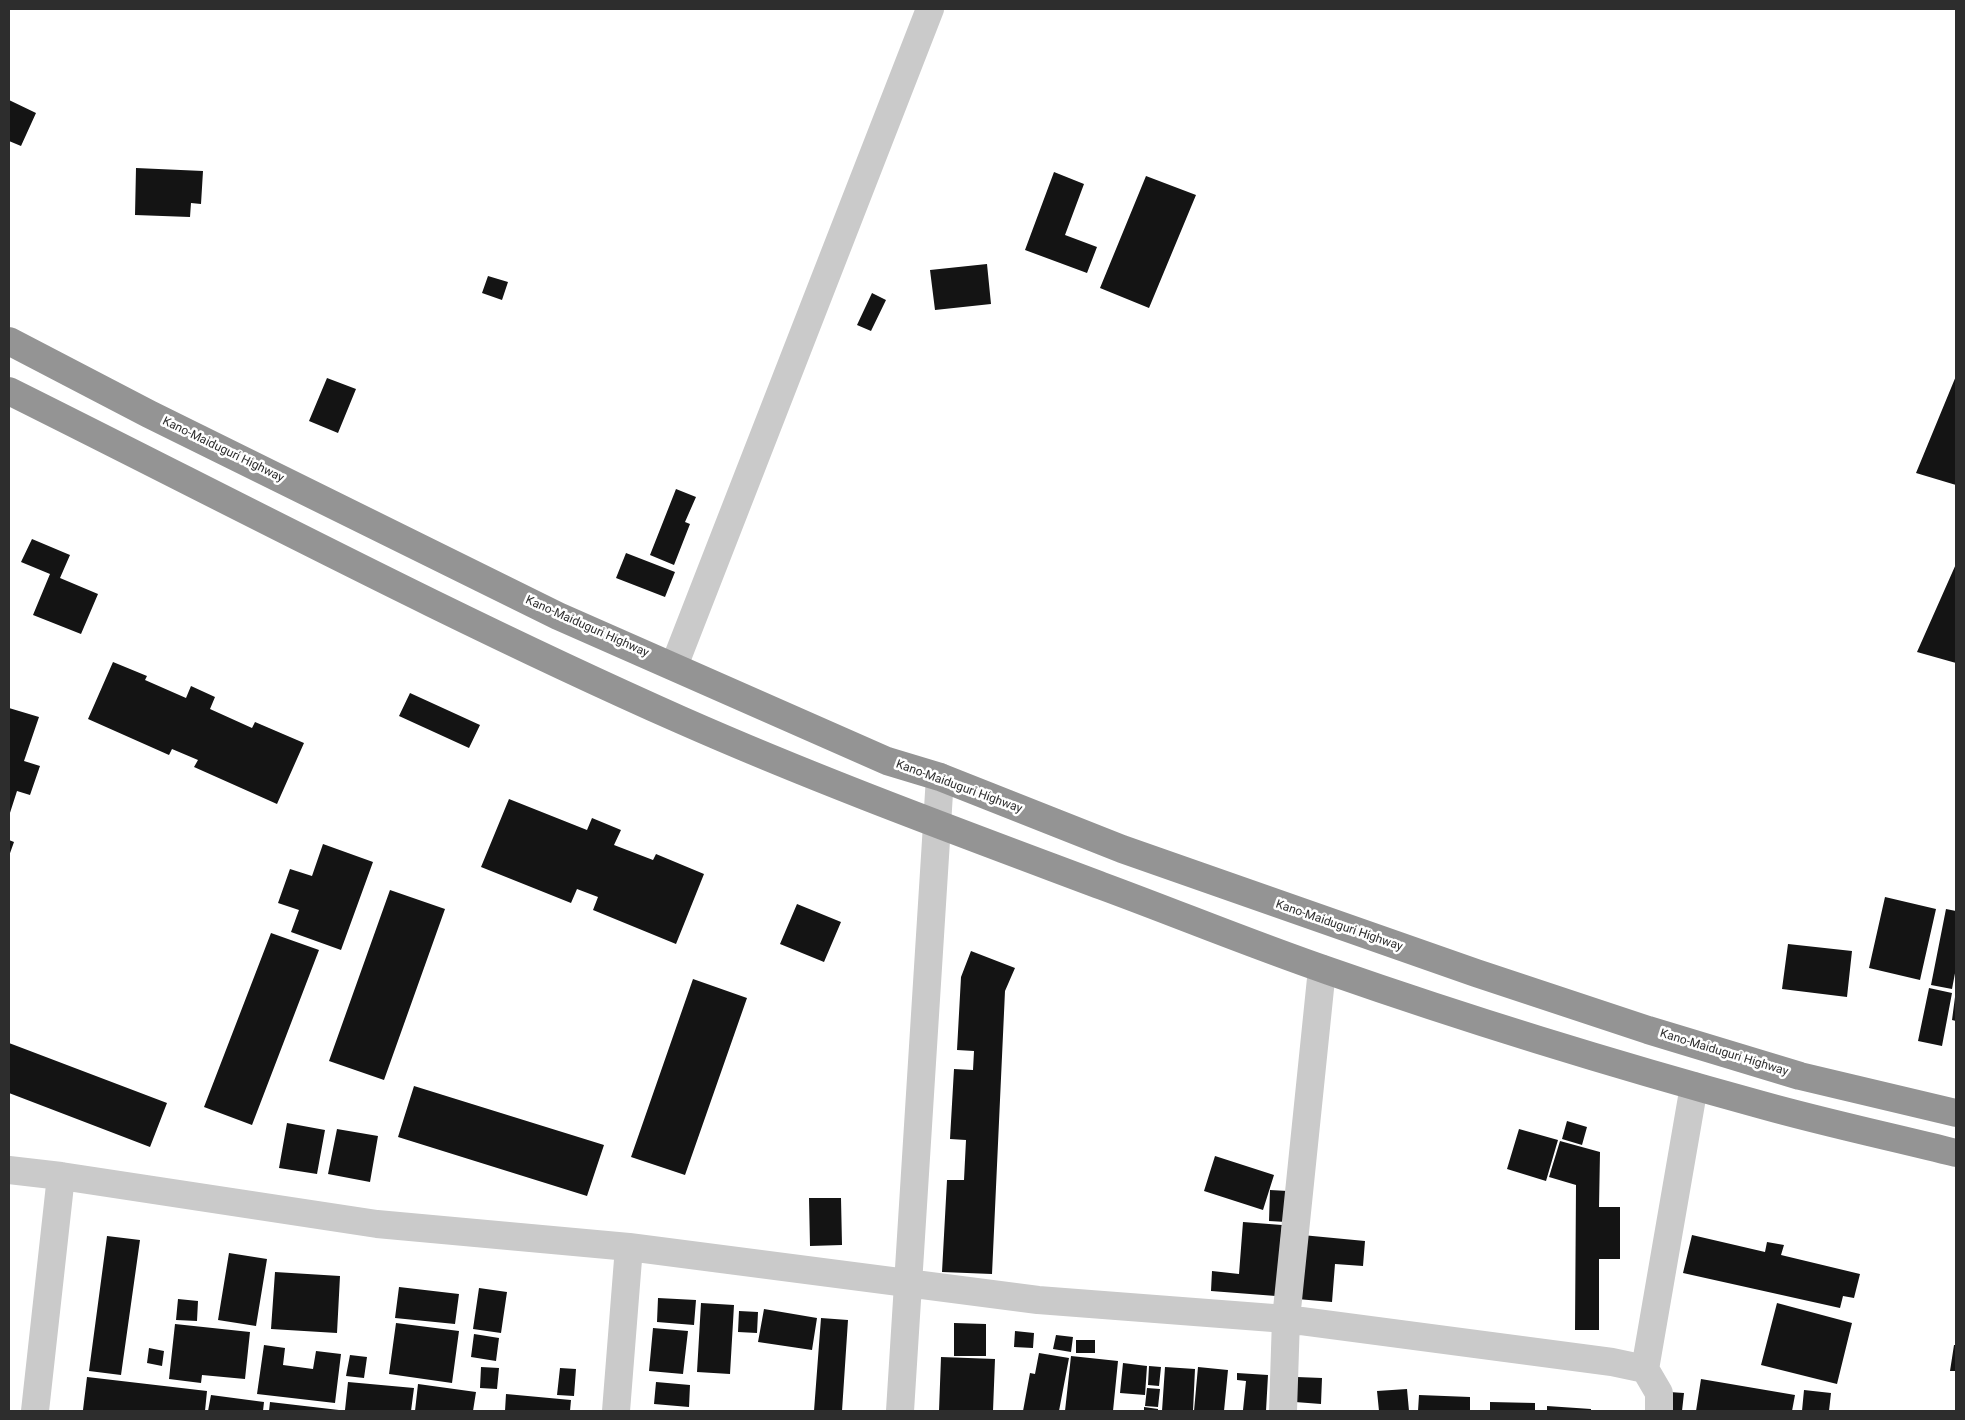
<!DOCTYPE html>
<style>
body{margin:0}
#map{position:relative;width:1965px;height:1420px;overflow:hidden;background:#fff;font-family:Roboto,sans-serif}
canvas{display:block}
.frame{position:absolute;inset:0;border:10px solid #2d2d2d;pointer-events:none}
</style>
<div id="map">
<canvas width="1965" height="1420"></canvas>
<div class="frame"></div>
</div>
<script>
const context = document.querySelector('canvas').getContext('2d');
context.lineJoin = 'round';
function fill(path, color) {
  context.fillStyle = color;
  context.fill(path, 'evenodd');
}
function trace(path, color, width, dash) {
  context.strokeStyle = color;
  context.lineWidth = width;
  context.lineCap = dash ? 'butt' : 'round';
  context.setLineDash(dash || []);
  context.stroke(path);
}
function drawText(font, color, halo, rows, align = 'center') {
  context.font = font + ' Roboto,sans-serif';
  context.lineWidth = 5;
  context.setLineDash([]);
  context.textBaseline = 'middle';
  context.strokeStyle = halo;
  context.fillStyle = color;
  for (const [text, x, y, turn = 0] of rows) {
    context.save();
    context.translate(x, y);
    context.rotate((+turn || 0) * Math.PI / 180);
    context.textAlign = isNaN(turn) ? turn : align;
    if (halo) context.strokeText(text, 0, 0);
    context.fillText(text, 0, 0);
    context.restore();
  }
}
const building = new Path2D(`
 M9,100L36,113L21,146L9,141Z
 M136,168L203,171L201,204L191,203L190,217L135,215Z
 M1054,172L1084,184L1065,235L1097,247L1087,273L1025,250Z
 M1146,176L1196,195L1149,308L1100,288Z
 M987,264L991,304L935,310L930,270Z
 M488,276L508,282L502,300L482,293Z
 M872,293L886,300L871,331L857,325Z
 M1956,376V485L1916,473Z
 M327,378L356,389L338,433L309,421Z
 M676,489L696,497L685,522L690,524L674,565L650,555Z
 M32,539L70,555L60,578L98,594L81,634L33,615L50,574L21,562Z
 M626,553L675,572L665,597L616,578Z
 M1956,564V663L1917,652Z
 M113,662L147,676L145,680L186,698L191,686L215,697L210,709L252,728L255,722L304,743L277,804L194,767L198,760L172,749L169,755L88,719Z
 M410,693L480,725L469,748L399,716Z
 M9,708L39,717L24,761L40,766L30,795L17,791L9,816Z
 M509,799L587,830L592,818L621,830L614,845L653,860L656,854L704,874L676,944L593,910L598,897L577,889L571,903L481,867Z
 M9,840L14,842L9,856Z
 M323,844L373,862L341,950L291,932L299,910L278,903L290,869L312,876Z
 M390,890L445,909L384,1080L329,1061Z
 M1885,897L1936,909L1920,980L1869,968Z
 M797,904L841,922L824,962L780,944Z
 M1946,909L1956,911V968L1952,989L1931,985Z
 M271,933L319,950L252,1125L204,1107Z
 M1788,944L1852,951L1847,997L1782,989Z
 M971,951L1015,968L1005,991L992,1274L942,1272L947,1180H964L966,1140L950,1139L954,1069L973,1070L974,1051L957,1050L961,977Z
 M693,979L747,998L685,1175L631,1157Z
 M1929,988L1952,993L1942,1046L1918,1041Z
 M1955,997H1956V1021L1952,1020Z
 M9,1043L167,1103L150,1147L9,1093Z
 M414,1086L604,1145L587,1196L398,1137Z
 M1567,1121L1587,1127L1582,1145L1562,1139Z
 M287,1123L325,1130L317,1174L279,1168Z
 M337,1129L378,1136L370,1182L328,1174Z
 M1519,1129L1558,1140L1546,1181L1507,1169Z
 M1560,1141L1600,1152L1599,1207H1620V1259H1599V1330H1575L1576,1185L1549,1177Z
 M1215,1156L1274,1175L1263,1210L1204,1191Z
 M1270,1190L1288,1191L1286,1222L1269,1221Z
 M809,1198H841L842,1245L810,1246Z
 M1243,1222L1282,1225L1276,1296L1211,1291L1212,1271L1239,1274Z
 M1302,1235L1365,1241L1363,1266L1335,1264L1332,1302L1297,1299Z
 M1692,1235L1765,1252L1767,1242L1784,1245L1781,1255L1860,1274L1854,1298L1843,1296L1840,1308L1683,1273Z
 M107,1236L140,1240L121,1375L89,1371Z
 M229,1253L267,1259L256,1326L218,1320Z
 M275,1272L340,1276L337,1333L271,1329Z
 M399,1287L459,1294L455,1324L395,1318Z
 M479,1288L507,1292L501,1333L473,1329Z
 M658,1298L696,1300L694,1325L657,1322Z
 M178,1299L198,1301L197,1321L176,1320Z
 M701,1303L734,1305L730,1374L697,1372Z
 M1777,1303L1852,1323L1837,1384L1761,1365Z
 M764,1309L817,1318L812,1350L758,1342Z
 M739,1311L758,1312L757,1333L738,1332Z
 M821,1318L848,1320L842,1411H814Z
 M396,1323L459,1331L452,1383L389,1374Z
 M954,1323L986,1324V1356H954Z
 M175,1324L250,1332L245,1379L202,1375L201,1383L169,1379Z
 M653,1328L688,1331L683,1374L649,1371Z
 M1015,1331L1034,1333L1033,1348L1014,1347Z
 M474,1334L499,1338L496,1361L471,1357Z
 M1056,1335L1073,1337L1071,1352L1053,1349Z
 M1076,1340H1095V1353H1076Z
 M264,1345L285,1348L283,1365L313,1369L316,1351L341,1354L335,1403L257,1394Z
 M1954,1345H1956V1371H1950Z
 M149,1348L164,1351L162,1366L147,1363Z
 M1039,1353L1069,1358L1059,1411H1023L1030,1373L1035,1374Z
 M350,1355L367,1357L364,1378L346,1376Z
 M1071,1356L1118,1361L1113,1411H1065Z
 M941,1357L995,1359L993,1411H939Z
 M1123,1363L1147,1366L1145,1395L1120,1393Z
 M1149,1366L1161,1367L1159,1386L1148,1385Z
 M481,1367L499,1368L497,1389L480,1388Z
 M1165,1367L1195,1369L1193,1411H1162Z
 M1198,1367L1228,1370L1224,1411H1194Z
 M560,1368L576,1369L574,1396L557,1395Z
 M1237,1373L1268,1375L1266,1411L1243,1410L1246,1381L1237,1380Z
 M87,1377L207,1391L205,1411L83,1410Z
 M1297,1377L1322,1378L1321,1404L1295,1402Z
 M1701,1379L1795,1395L1792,1411H1696Z
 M348,1382L414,1388L411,1411L345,1410Z
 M656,1382L690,1385L689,1407L654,1404Z
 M418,1384L476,1392L473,1411H415Z
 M1147,1388L1160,1389L1158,1407L1145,1406Z
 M1407,1389L1409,1411H1379L1377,1391Z
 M1804,1390L1831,1393L1829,1411H1802Z
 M1669,1392L1684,1393L1682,1411H1667Z
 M506,1394L571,1400L570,1411H505Z
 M211,1395L264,1402L263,1411H208Z
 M1419,1395L1470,1397V1411H1418Z
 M270,1402L339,1410L338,1411H269Z
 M1490,1402L1535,1403V1411H1490Z
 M1547,1406L1591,1409V1411H1547Z
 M1144,1407L1158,1409V1411H1144Z`);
const minor = new Path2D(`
 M674,666L930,9
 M9,1170L61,1176L377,1224L629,1247L1038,1300L1286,1319L1612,1362L1645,1369
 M35,1411L61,1176
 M616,1411L629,1247
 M900,1411L940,777
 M1283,1411L1286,1319L1322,969
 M1659,1411V1393L1645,1369L1694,1086`);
const highway = new Path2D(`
 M9,341L149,414L558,616L887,761L940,777L1122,849L1476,973L1648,1030L1800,1076L1956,1113
 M9,391C232,502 453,619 681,720C819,781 961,833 1102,886C1178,914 1253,945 1329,971C1472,1021 1616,1065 1762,1105C1826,1123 1892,1137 1956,1153`);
const streetNames = [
 ["Kano-Maiduguri Highway",223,450,26],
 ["Kano-Maiduguri Highway",587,627,24],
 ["Kano-Maiduguri Highway",959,787,20],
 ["Kano-Maiduguri Highway",1339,926,19],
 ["Kano-Maiduguri Highway",1724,1053,17]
];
fill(building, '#141414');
trace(minor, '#cacaca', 28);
trace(highway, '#949494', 28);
drawText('12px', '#2d2d2d', '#fff', streetNames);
</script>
